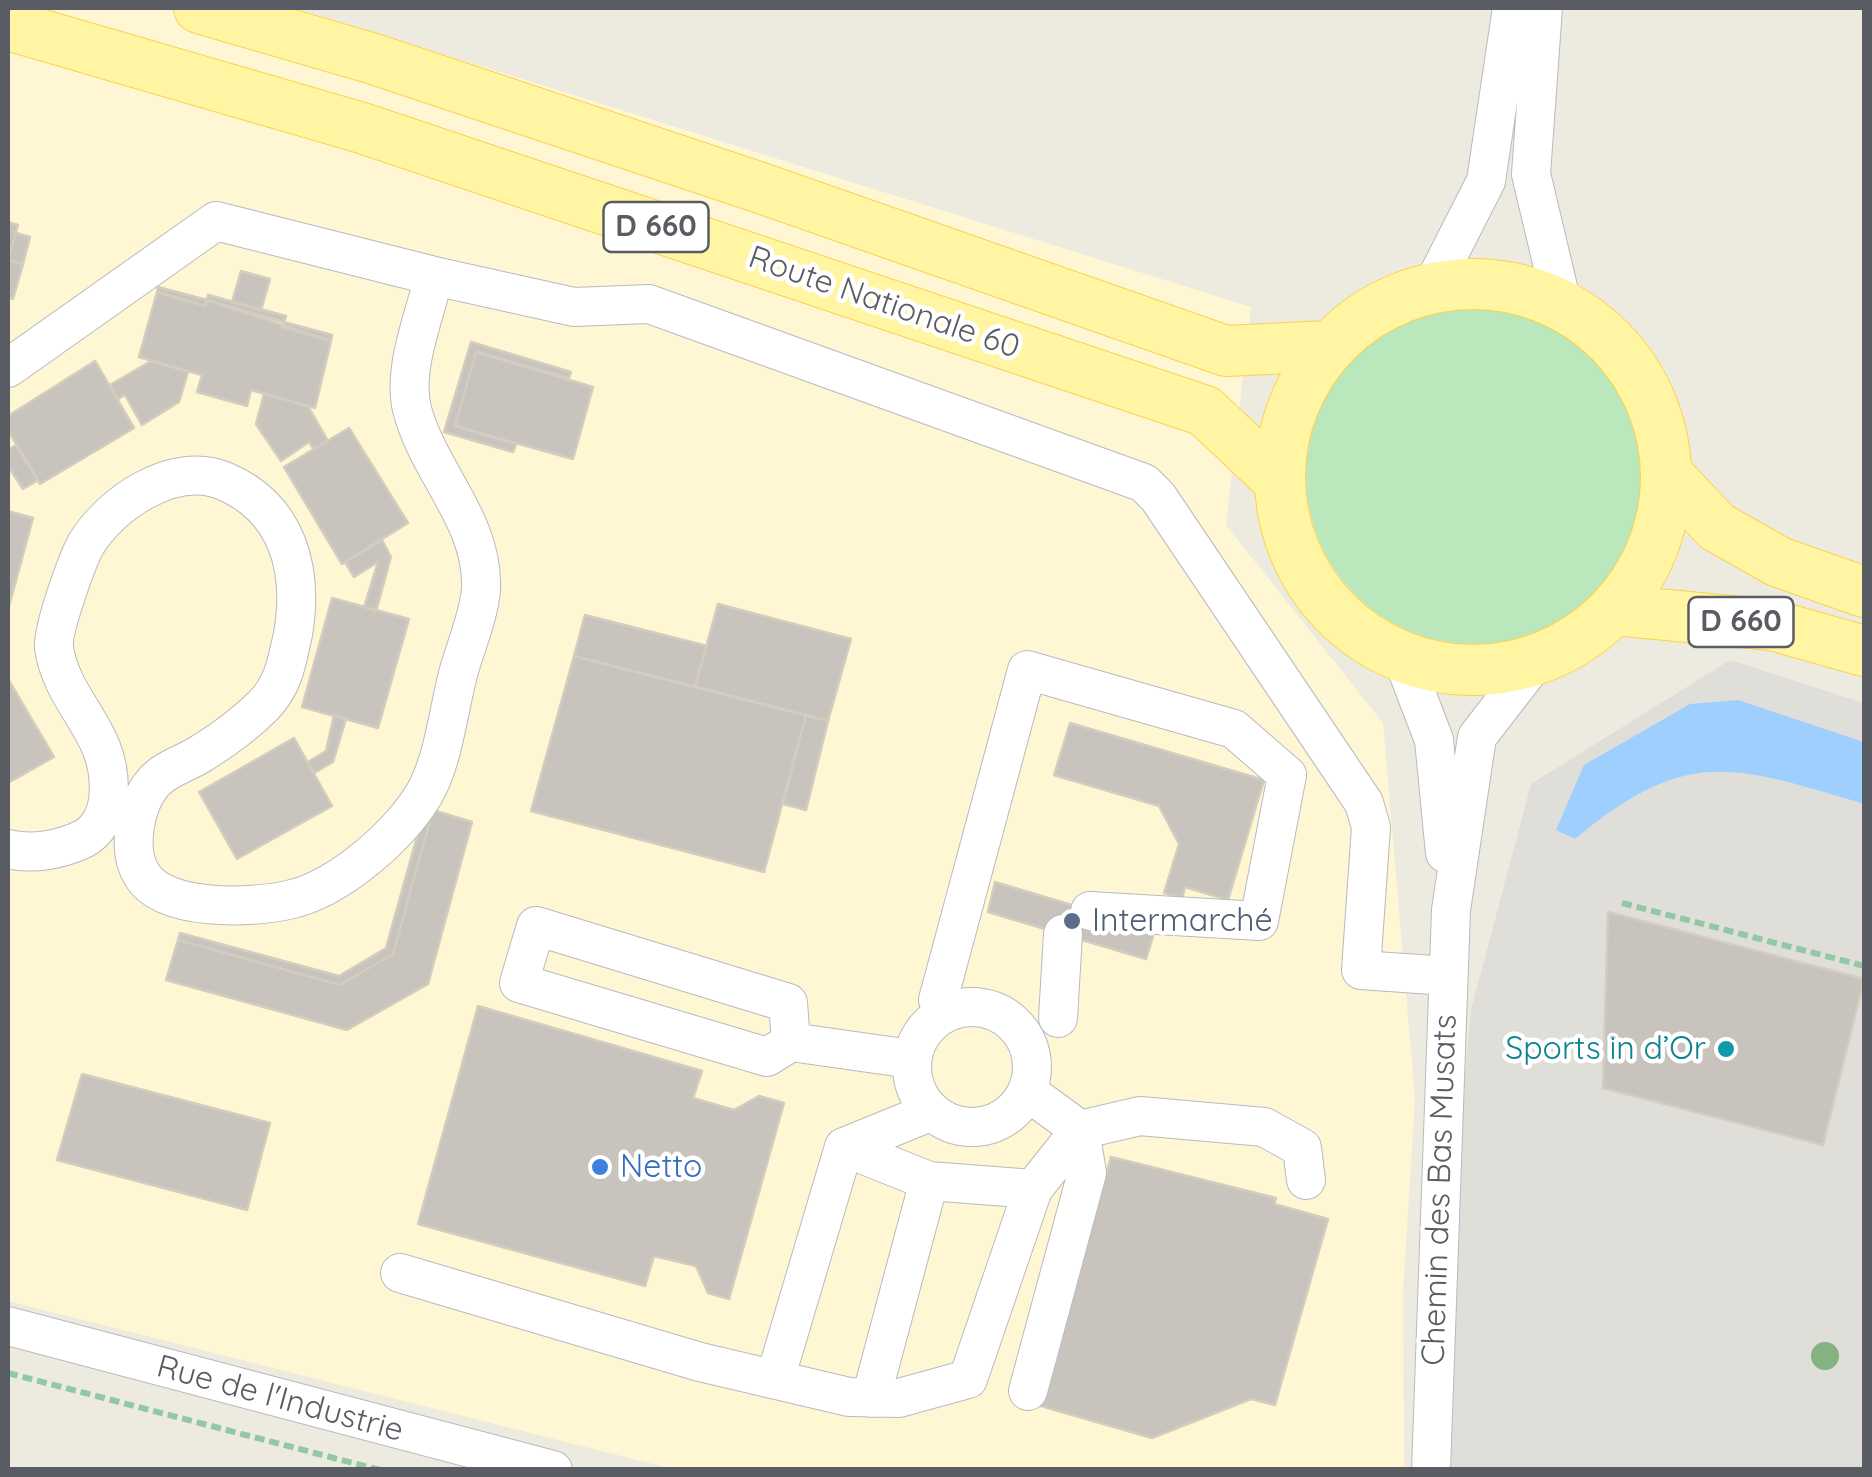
<!DOCTYPE html>
<meta charset="utf-8">
<style>
body{margin:0}
#map{position:relative;width:1872px;height:1477px;overflow:hidden;background:#edebe0;font-family:Quicksand,sans-serif}
canvas{display:block}
.frame{position:absolute;inset:0;border:10px solid #595c62;pointer-events:none}
</style>
<div id="map">
<canvas width="1872" height="1477"></canvas>
<div class="frame"></div>
</div>
<script>
const context = document.querySelector('canvas').getContext('2d');
context.lineJoin = 'round';
function fill(path, color) {
  context.fillStyle = color;
  context.fill(path, 'evenodd');
}
function trace(path, color, width, dash) {
  context.strokeStyle = color;
  context.lineWidth = width;
  context.lineCap = dash ? 'butt' : 'round';
  context.setLineDash(dash || []);
  context.stroke(path);
}
function drawText(font, color, halo, rows, align = 'center') {
  context.font = font + ' Quicksand,sans-serif';
  context.lineWidth = 9;
  context.setLineDash([]);
  context.textBaseline = 'middle';
  context.strokeStyle = halo;
  context.fillStyle = color;
  for (const [text, x, y, turn = 0] of rows) {
    context.save();
    context.translate(x, y);
    context.rotate((+turn || 0) * Math.PI / 180);
    context.textAlign = isNaN(turn) ? turn : align;
    if (halo) context.strokeText(text, 0, 0);
    context.fillText(text, 0, 0);
    context.restore();
  }
}
const commercial = new Path2D(`
 M8,8H295L1251,307L1226,525L1383,723L1415,1099L1403,1292L1404,1469H673L8,1301Z`);
const industrial = new Path2D(`
 M1730,660L1864,703V1469L1428,1470L1471,1010L1531,784Z`);
const green = new Path2D(`
 M1306 476a168 168 0 1 1 336 0a168 168 0 1 1-336 0Z`);
const water = new Path2D(`
 M1738,700L1864,742V804C1734,766 1688,745 1575,839L1556,830L1584,765L1690,704Z`);
const building = new Path2D(`
 M8,222L18,225L8,260L23,264L13,299L8,297Z
 M16,233L30,237L23,264L8,260Z
 M241,271L270,279L261,310L232,302Z
 M158,287L207,300L205,306L157,292Z
 M157,292L205,306L207,300L331,341L315,408L251,390L247,406L197,392L202,375L139,357Z
 M208,295L286,316L284,322L207,300Z
 M284,322L332,335L331,341L282,327Z
 M471,342L571,372L569,378L476,352L455,426L516,444L513,452L444,432Z
 M476,352L593,387L573,459L455,426Z
 M95,361L134,428L40,484L8,430V416Z
 M151,361L188,372L179,402L142,425L125,395L118,399L110,385Z
 M264,394L308,406L328,441L313,449L309,442L281,461L256,424Z
 M349,428L408,523L342,564L284,467Z
 M16,445L38,480L23,489L8,466V450Z
 M8,511L33,518L8,610Z
 M382,540L391,557L376,611L364,607L378,562L354,577L345,562Z
 M332,598L409,619L378,728L302,707Z
 M718,604L851,639L828,721L695,687Z
 M585,615L707,646L695,687L574,656Z
 M574,656L806,715L764,872L531,811Z
 M8,679L54,757L8,783Z
 M334,715L346,719L333,762L314,773L308,762L326,751Z
 M806,715L828,721L806,810L783,804Z
 M1070,723L1264,780L1228,900L1185,887L1182,898L1164,893L1179,844L1159,806L1054,775Z
 M294,738L332,806L237,859L199,792Z
 M425,808L433,810L393,954L340,985L178,940L180,933L339,976L386,948Z
 M433,810L472,822L428,984L347,1030L166,980L178,940L340,985L393,954Z
 M995,882L1155,930L1146,959L988,912Z
 M1608,912L1864,979L1823,1145L1603,1088Z
 M478,1006L702,1071L693,1098L734,1110L759,1096L784,1103L729,1299L708,1293L696,1266L654,1256L645,1286L418,1224Z
 M82,1074L270,1123L247,1210L57,1160Z
 M1111,1157L1276,1198L1274,1204L1328,1219L1275,1405L1251,1399L1152,1438L1041,1406Z`);
const path = new Path2D(`
 M1622,903L1864,966
 M8,1373L380,1470`);
const minor = new Path2D(`
 M1543,8L1531,174L1562,304
 M434,276L574,307L649,304L1144,483L1158,497L1364,803L1371,827L1361,970L1447,976
 M1432,287L1486,181L1512,8
 M8,368L216,221L434,276C425,315 402,369 412,409C428,472 484,521 481,589C479,616 465,648 458,674C449,709 444,754 428,787C405,832 338,890 288,900C252,908 164,912 142,875C126,850 135,804 153,783C164,769 187,763 202,753C223,740 247,722 264,705C284,684 287,661 293,634C304,570 288,508 224,481C174,460 109,504 85,546C76,564 52,630 54,648C63,707 116,733 108,800C106,816 97,832 83,839C60,850 32,855 8,849
 M1403,659L1434,740L1445,853
 M912 1067a60 60 0 1 1 120 0a60 60 0 1 1-120 0Z
 M944,1012L938,1000L1027,670L1234,729L1287,775L1259,921L1090,911
 M1058,1018L1063,934
 M791,1042L788,1003L536,926L519,983L767,1057L791,1042L911,1059
 M1028,1092L1080,1130L1140,1116L1264,1127L1302,1148L1306,1180
 M844,1147L929,1181
 M400,1273L700,1362L849,1397L899,1398L968,1379L1033,1189L1080,1130L1087,1173L1028,1391
 M8,1326L553,1470
 M775,1379L844,1147L930,1112
 M871,1398L929,1181L1033,1189
 M1431,1470L1451,910L1477,737L1535,662`);
const major = new Path2D(`
 M199,8L374,59L758,187L1226,351L1329,346
 M8,25L362,128L1205,411L1278,480
 M1280 477a193 193 0 1 1 386 0a193 193 0 1 1-386 0Z
 M1667,474L1717,527L1779,562L1864,592
 M1615,610L1772,625L1864,651`);
const trees = [
 [1825,1356]
];
const markers = [
 [1072,921,10,"#5c6f8a"],
 [1726,1049,10,"#0f9aa8"],
 [600,1167,10,"#3f7fe0"]
];
const shields = [
 [656,227,105],
 [1741,622,105]
];
const shieldNames = [
 ["D 660",656,227],
 ["D 660",1741,622]
];
const streetNames = [
 ["Route Nationale 60",884,303,19],
 ["Chemin des Bas Musats",1440,1190,-88],
 ["Rue de l'Industrie",280,1399,15]
];
const serviceNames = [
 ["Intermarché",1092,921]
];
const cultureNames = [
 ["Sports in d’Or",1706,1049]
];
const shopNames = [
 ["Netto",620,1167]
];
fill(commercial, '#fff7d3');
fill(industrial, '#e0ded8');
fill(green, '#bae7bc');
fill(water, '#9ecfff');
fill(building, '#c8c4bd');
trace(building, '#d2cdbe', 2.5);
trace(minor, '#b8bac0', 40);
trace(major, '#fad34c', 52);
trace(path, '#93c8a5', 6, [10, 5]);
trace(minor, '#fff', 38);
trace(major, '#fff5a3', 50);
context.fillStyle = '#84b283';
for (const [x, y] of trees) {
  context.beginPath();
  context.arc(x, y, 14, 0, 2 * Math.PI);
  context.fill();
}
for (const [x, y, r, color] of markers) {
  const dot = new Path2D();
  dot.arc(x, y, r, 0, 2 * Math.PI);
  context.fillStyle = color;
  context.fill(dot);
  trace(dot, '#fff', 4);
}
for (const [x, y, w] of shields) {
  const box = new Path2D();
  box.roundRect(x - w / 2, y - 25, w, 50, 8);
  context.fillStyle = '#fff';
  context.fill(box);
  trace(box, '#595c62', 2.5);
}
drawText('bold 30px', '#595c62', null, shieldNames);
drawText('32px', '#595c62', '#fff', streetNames);
drawText('32px', '#4e5e75', '#fff', serviceNames, 'left');
drawText('32px', '#0d838f', '#fff', cultureNames, 'right');
drawText('32px', '#366cbe', '#fff', shopNames, 'left');
</script>
